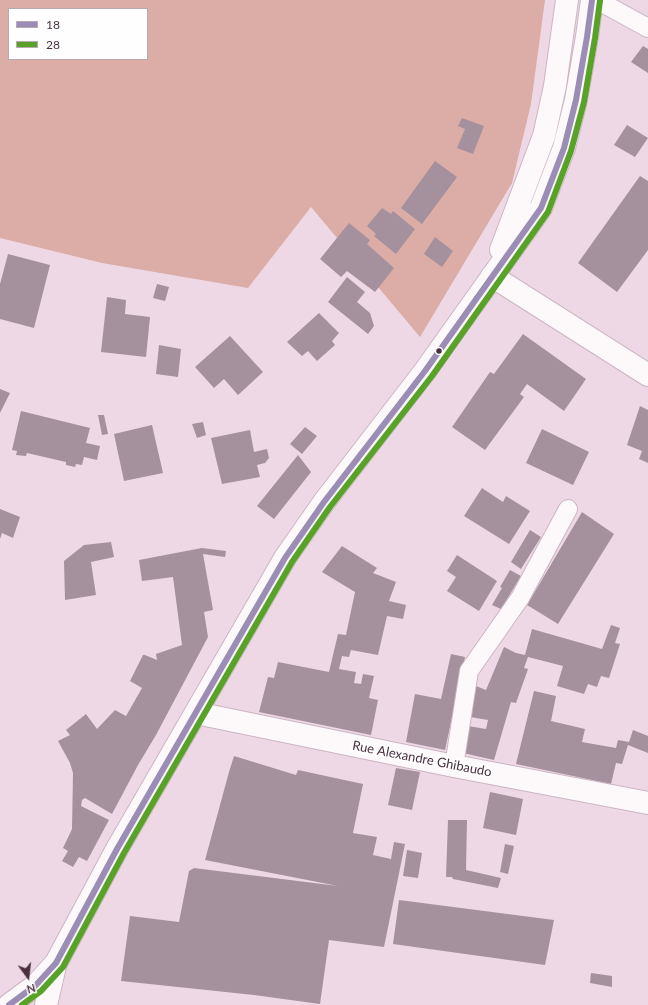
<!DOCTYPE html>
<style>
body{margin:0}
#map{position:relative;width:648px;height:1005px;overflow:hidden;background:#efd8e6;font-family:Lato,sans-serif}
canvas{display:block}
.legend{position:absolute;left:8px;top:8px;width:140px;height:52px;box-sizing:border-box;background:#fefefe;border:1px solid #b6abb2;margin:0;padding:5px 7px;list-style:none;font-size:12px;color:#4a2f40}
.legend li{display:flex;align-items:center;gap:8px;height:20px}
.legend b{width:20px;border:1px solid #b6abb2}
.north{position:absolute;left:8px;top:957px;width:40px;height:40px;-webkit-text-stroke:3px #fefefe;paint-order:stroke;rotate:165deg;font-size:11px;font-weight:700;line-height:16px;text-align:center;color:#4a2f40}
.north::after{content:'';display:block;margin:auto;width:14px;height:18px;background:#4a2f40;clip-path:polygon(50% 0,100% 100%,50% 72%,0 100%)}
</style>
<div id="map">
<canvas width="648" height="1005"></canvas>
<ul class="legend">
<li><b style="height:5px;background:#9c8db6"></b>18</li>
<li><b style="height:5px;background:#58a227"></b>28</li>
</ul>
<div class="north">N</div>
</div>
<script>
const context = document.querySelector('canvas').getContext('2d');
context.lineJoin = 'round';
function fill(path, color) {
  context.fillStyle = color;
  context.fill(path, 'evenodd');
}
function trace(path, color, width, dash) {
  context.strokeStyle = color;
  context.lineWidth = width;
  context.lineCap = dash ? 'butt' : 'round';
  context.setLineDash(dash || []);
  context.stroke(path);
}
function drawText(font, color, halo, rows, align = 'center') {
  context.font = font + ' Lato,sans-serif';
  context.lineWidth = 4;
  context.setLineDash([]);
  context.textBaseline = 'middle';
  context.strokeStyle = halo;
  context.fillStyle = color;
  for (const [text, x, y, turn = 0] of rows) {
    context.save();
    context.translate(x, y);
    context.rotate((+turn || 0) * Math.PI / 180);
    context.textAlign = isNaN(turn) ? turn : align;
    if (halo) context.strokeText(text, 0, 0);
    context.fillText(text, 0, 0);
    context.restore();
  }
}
const forest = new Path2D(`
 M0,0H545L531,104L512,183L420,337L311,207L248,288L102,263L0,238ZM9,9H147V59H9Z`);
const building = new Path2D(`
 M643,46L648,49V73L631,62Z
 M462,118L484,126L473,154L457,148L465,129L458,126Z
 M627,125L648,138L635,157L614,145Z
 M435,161L457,177L422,224L401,208Z
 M640,176L648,181V250L617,292L578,263Z
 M382,208L391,214L393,211L415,229L396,254L374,236L376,234L367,226Z
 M349,223L370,240L367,244L394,268L375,292L347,271L341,277L320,259Z
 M435,237L453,251L442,267L424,254Z
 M8,254L50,265L34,328L0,319V284Z
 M347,277L365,292L357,302L370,313L374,326L368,334L328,302Z
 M157,284L169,287L165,301L153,298Z
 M107,297L126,300L125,314L150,317L146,357L101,352Z
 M319,313L339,333L332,341L335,345L317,361L308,351L302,356L287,342Z
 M523,334L586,379L564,411L527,384L520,394L524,397L485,450L452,427L490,372L494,374Z
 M230,336L263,372L238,395L224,379L214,388L195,367Z
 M159,345L181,349L178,377L156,374Z
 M0,389L10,393L0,413Z
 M640,406L648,410V463L639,459L642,451L627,445Z
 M21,411L90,428L86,443L100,446L97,460L84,457L82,465L76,464L75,467L66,465V462L27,453L26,456L16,455L17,451L12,450Z
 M98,415H104L108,434L102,435Z
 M203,422L206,435L197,438L192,424Z
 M152,425L163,473L124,481L114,434Z
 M305,427L317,436L302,454L290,444Z
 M542,429L589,452L573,485L526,463Z
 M250,430L254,452L267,449L269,458L265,463L257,465L260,477L222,484L211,438Z
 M298,455L311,472L274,519L257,506Z
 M482,488L503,502L506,496L530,511L509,544L464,516Z
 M0,509L20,517L13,538L2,533L0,539Z
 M582,512L614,534L558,624L527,605Z
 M530,530L541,537L521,569L511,562Z
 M111,542L114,557L91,562L96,595L65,600L64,561L84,545Z
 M342,546L377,568L373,573L396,582L389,601L406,605L403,619L387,616L378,655L351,650L349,657L342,656L339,669L356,672L354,683L361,684L363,674L374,676L369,698L378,700L371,735L259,712L268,677L274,678L278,662L329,672L338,634L346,635L355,592L322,572Z
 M202,548L226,551L225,557L203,554L213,610L204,612L208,637L156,735L138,765L112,814L85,798L82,800L81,806L109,820L87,861L79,857L73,867L62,861L68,851L63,848L72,829L73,773L70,763L58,741L70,735L66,730L86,714L97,729L115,710L126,716L142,688L130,681L143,655H145L157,660L156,654L182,645L173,577L142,581L139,560Z
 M457,555L497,581L479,611L447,591L456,577L447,571Z
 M510,570L521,576L501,609L492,605L502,588L500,587Z
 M611,625L620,628L615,643L620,644L609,678L601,676L597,687L588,684L584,694L557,686L563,666L528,657L524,668L528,669L516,703L511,702L494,760L463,753L468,726L486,729L488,720L470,717L474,697L476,686L486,690L504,647L516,653L525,655L532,629L602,649Z
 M451,654L465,657L445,750L406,742L415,694L441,699Z
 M534,691L556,696L551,721L585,729L582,742L616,748L618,740L629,742L633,730L648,736V753L628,745L622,764L616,763L611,784L516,764Z
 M234,756L296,775L298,770L363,784L353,833L377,837L373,855L391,859L394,842L405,844L384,947L329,940L320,1004L254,995L121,981L130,916L179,922L189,871L194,868L338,886L205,860L229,772Z
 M396,768L420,772L412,810L388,805Z
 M490,792L523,799L516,835L483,828Z
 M448,820H467L466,870L501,878L498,888L453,879L452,877H446Z
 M505,844L514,846L508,874L500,872Z
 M407,850L422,853L418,878L403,876Z
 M399,900L554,920L545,965L393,944Z
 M591,973L612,976V987L590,983Z`);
const lane = new Path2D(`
 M597,0L648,28
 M454,766L469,671L520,598L568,509`);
const street = new Path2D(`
 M492,276L648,375
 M196,713L454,766L648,803`);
const secondary = new Path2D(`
 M501,250L544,136L555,86L567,0
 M9,1005L36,985L56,963L117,849L285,558L324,502L425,371L541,208L564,148L576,100L587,37L592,0
 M46,1005L55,966`);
const bus1 = new Path2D(`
 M9,1005L36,985L56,963L117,849L285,558L324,502L425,371L541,208L564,148L576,100L587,37L592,0`);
const bus2 = new Path2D(`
 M22,1005L41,991L63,967L124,853L292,562L330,507L432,376L548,212L571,151L584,102L595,38L600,1`);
const markers = [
 [439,351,3.5,"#4a2f40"]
];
const streetNames = [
 ["Rue Alexandre Ghibaudo",422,759,11]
];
fill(forest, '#dbada6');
fill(building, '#a5909d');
trace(lane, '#ccb5c3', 20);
trace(street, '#ccb5c3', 24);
trace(secondary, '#ccb5c3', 24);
trace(lane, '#fdf9fb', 18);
trace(street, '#fdf9fb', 22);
trace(secondary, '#fdf9fb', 22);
trace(bus1, '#9c8db6', 6);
trace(bus2, '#58a227', 6);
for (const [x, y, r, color] of markers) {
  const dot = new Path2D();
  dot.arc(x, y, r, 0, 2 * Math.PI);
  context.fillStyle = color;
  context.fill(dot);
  trace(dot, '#fefefe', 1.5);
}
drawText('13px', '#4a2f40', '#fefefe', streetNames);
</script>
